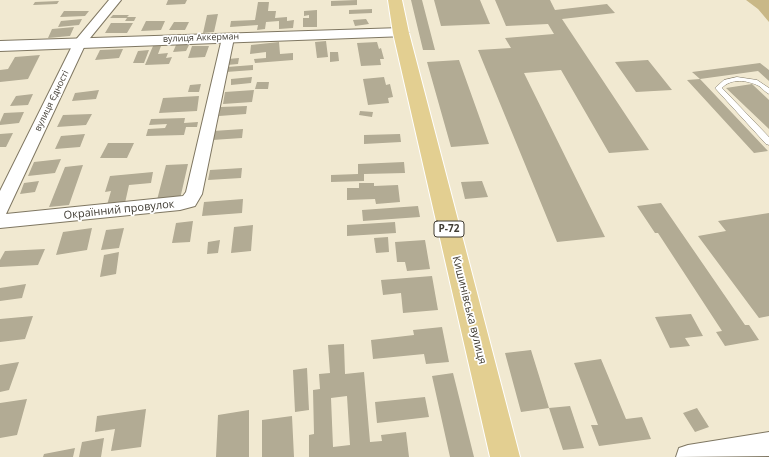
<!DOCTYPE html>
<meta charset="utf-8">
<style>
body{margin:0}
canvas{display:block;background:#f1e9d1}
</style>
<canvas width="769" height="457"></canvas>
<script>
const context = document.querySelector('canvas').getContext('2d');
context.lineJoin = 'round';
function fill(path, color) {
  context.fillStyle = color;
  context.fill(path, 'evenodd');
}
function trace(path, color, width, dash) {
  context.strokeStyle = color;
  context.lineWidth = width;
  context.lineCap = dash ? 'butt' : 'round';
  context.setLineDash(dash || []);
  context.stroke(path);
}
function drawText(font, color, halo, rows, align = 'center') {
  context.font = font + ' "Open Sans",sans-serif';
  context.lineWidth = 3.5;
  context.setLineDash([]);
  context.textBaseline = 'middle';
  context.strokeStyle = halo;
  context.fillStyle = color;
  for (const [text, x, y, turn = 0] of rows) {
    context.save();
    context.translate(x, y);
    context.rotate((+turn || 0) * Math.PI / 180);
    context.textAlign = isNaN(turn) ? turn : align;
    if (halo) context.strokeText(text, 0, 0);
    context.fillText(text, 0, 0);
    context.restore();
  }
}
const green = new Path2D(`
 M746,0H769V22L758,9Z`);
const building = new Path2D(`
 M168,0H187L185,4L166,5Z
 M357,0V5L331,6V1Z
 M411,0H422L435,50H423Z
 M434,0H480L490,24L441,26Z
 M495,0H550L555,10L607,4L615,13L562,19L649,150L609,153L561,70L524,73L605,237L557,242L478,50L511,48L505,38L554,34L548,24L506,26Z
 M59,1L57,4L33,5L35,2Z
 M258,2H269L268,11H276L275,18L287,17V21L294,20L293,28L279,29V21L266,22L265,29L257,30L258,25L230,27L231,21L255,20Z
 M372,9V13L349,14V10Z
 M317,10V27H303V18H309V15L304,16V11Z
 M64,11H89L85,16L60,17Z
 M218,14L214,32L203,33L207,15Z
 M113,15H129L127,17H136L134,21H125L127,18H110Z
 M82,19L79,25L58,27L61,21Z
 M366,19L369,24L355,26L353,20Z
 M146,21H165L161,30L141,31Z
 M174,22H189L185,30H169Z
 M111,23H133L127,33H105Z
 M74,27L70,36L48,38L52,29Z
 M326,41L328,57L317,58L315,42Z
 M279,42L280,54L293,53V60L255,63L254,59L266,58V52L250,54L251,45Z
 M377,42L379,49L381,48L384,59H380L381,65L361,66L357,43Z
 M176,45H189L186,51L173,52Z
 M153,46H161L158,54L168,53L166,58L172,57L169,64L145,65Z
 M192,46H209L205,57L188,58Z
 M123,49L119,58L95,60L100,50Z
 M149,50L144,63H133L138,51Z
 M330,52H338L339,61L330,62Z
 M40,55L28,79L0,82V70L8,69L15,57Z
 M239,58L238,64L227,65L228,59Z
 M459,60L489,144L451,147L427,62Z
 M648,60L672,90L636,92L615,62Z
 M760,63L769,70V81L758,71L700,79L692,72Z
 M253,65V70L226,72L227,67Z
 M252,77L251,83L231,85V79Z
 M384,77L386,85L390,84L393,97L388,98L389,103L368,105L363,79Z
 M700,79L768,151L754,153L687,80Z
 M257,82H269L268,89H255Z
 M201,84L199,92H188L190,85Z
 M752,84L769,100V129L726,88Z
 M99,90L96,99L72,101L75,93Z
 M254,90L252,102L223,104L225,92Z
 M33,94L28,105L10,106L16,96Z
 M199,96L197,111L159,113L163,98Z
 M247,106L246,114L219,116L220,107Z
 M360,111L373,112L372,117L359,115Z
 M24,112L19,123L0,125V122L4,113Z
 M92,114L86,125L57,127L63,115Z
 M185,118L184,123L198,122L197,127H186L184,135L146,136L148,129L165,128L167,124L149,125L151,119Z
 M243,129L242,138L212,140L213,131Z
 M13,133L6,147H0V134Z
 M85,134L80,147L55,149L61,136Z
 M400,134L401,142L364,144V135Z
 M108,143H134L127,158H100Z
 M61,159L55,173L28,176L34,162Z
 M404,162L405,173L364,174V181L331,182V175L358,174V164Z
 M188,164L180,199L157,200L166,165Z
 M83,165L69,205L49,207L65,167Z
 M242,168L241,178L208,180L210,170Z
 M153,172L151,183L129,185L125,203L107,205L111,191L105,192L110,176Z
 M39,181L35,192L20,194L24,183Z
 M482,181L488,197L465,199L461,182Z
 M359,183H374V186L398,185L400,202L376,204L375,199L347,200V188H359Z
 M243,199L242,213L202,216L204,202Z
 M661,203L745,325H749L759,340L725,346L716,332L722,331L658,233H655L637,206Z
 M418,206L420,217L363,221L362,210Z
 M769,213V316L759,318L698,236L726,231L718,221Z
 M193,221L190,242L172,243L176,223Z
 M395,222L396,233L347,236V225Z
 M253,225L251,251L231,253L234,227Z
 M92,228L87,250L56,255L63,232Z
 M124,228L119,248L101,250L106,230Z
 M388,237L389,252L376,253L374,238Z
 M220,240L218,253L207,254L208,242Z
 M425,240L430,269L407,271L405,262H397L395,242Z
 M45,249L38,265L0,267V260L5,251Z
 M119,252L116,274L100,277L104,255Z
 M432,276L438,310L403,313L401,293L383,295L381,280Z
 M26,284L22,298L0,301V288Z
 M691,314L703,336L685,338L690,346L670,348L655,317Z
 M33,316L25,339L0,342V319Z
 M442,327L449,362L426,364L424,354L373,359L371,340L414,335L413,330Z
 M344,344L345,374L364,372L370,442L382,441L381,435L406,432L409,457H309V435L314,434L313,390L320,389L319,374L330,373L328,345ZM347,396L350,445L333,447L331,398Z
 M531,350L549,408L521,412L505,353Z
 M601,359L626,419L642,417L651,439L599,446L591,425H598L574,363Z
 M19,362L9,390L0,392V365Z
 M307,368L309,410L295,412L293,370Z
 M453,373L474,457H450L432,376Z
 M425,397L429,417L377,423L375,402Z
 M27,399L17,435L0,438V403Z
 M570,406L584,448L563,450L549,408Z
 M697,408L709,427L695,432L683,413Z
 M146,409L141,447L111,451L115,429L95,432L97,416Z
 M249,410V457H216L218,415Z
 M292,416L294,457H262V420Z
 M104,438L101,457H79L82,442Z
 M75,448L73,457H43L44,454Z`);
const service = new Path2D(`
 M737,77L757,80L769,88V94C765,92 763,89 759,86C747,80 731,78 722,88L769,137V145L766,144L715,88L724,80Z`);
const minor = new Path2D(`
 M109,0H121L86,43L6,214L183,196L186,192L222,38L224,35H232L234,38L202,194L195,206L180,210L0,228V191L74,42Z
 M769,432V456L676,457L679,448L688,445Z`);
const tertiary = new Path2D(`
 M401,28L406,30L409,33L406,36L0,51V41Z`);
const primary = new Path2D(`
 M388,0H402L409,33L520,457H490L393,33Z`);
const farStreetnames = [
 ["вулиця Аккерман",201,38,-2],
 ["вулиця Єдності",52,101,-64]
];
const shields = [
 [449,229,30]
];
const shieldNames = [
 ["Р-72",449,229]
];
const streetNames = [
 ["Окраїнний провулок",119,210,-6],
 ["Кишинівська вулиця",469,310,76]
];
fill(green, '#c9b887');
fill(building, '#b2ab94');
trace(service, '#7f7762', 1);
trace(minor, '#7f7762', 2);
trace(tertiary, '#7f7762', 2);
trace(primary, '#fff', 2);
fill(service, '#fff');
fill(minor, '#fff');
fill(tertiary, '#fff');
fill(primary, '#e3cf91');
drawText('9px', '#403c33', '#fff', farStreetnames);
for (const [x, y, w] of shields) {
  const box = new Path2D();
  box.roundRect(x - w / 2, y - 8, w, 16, 3);
  context.fillStyle = '#fff';
  context.fill(box);
  trace(box, '#403c33', 1);
}
drawText('bold 10px', '#403c33', null, shieldNames);
drawText('11px', '#403c33', '#fff', streetNames);
</script>
